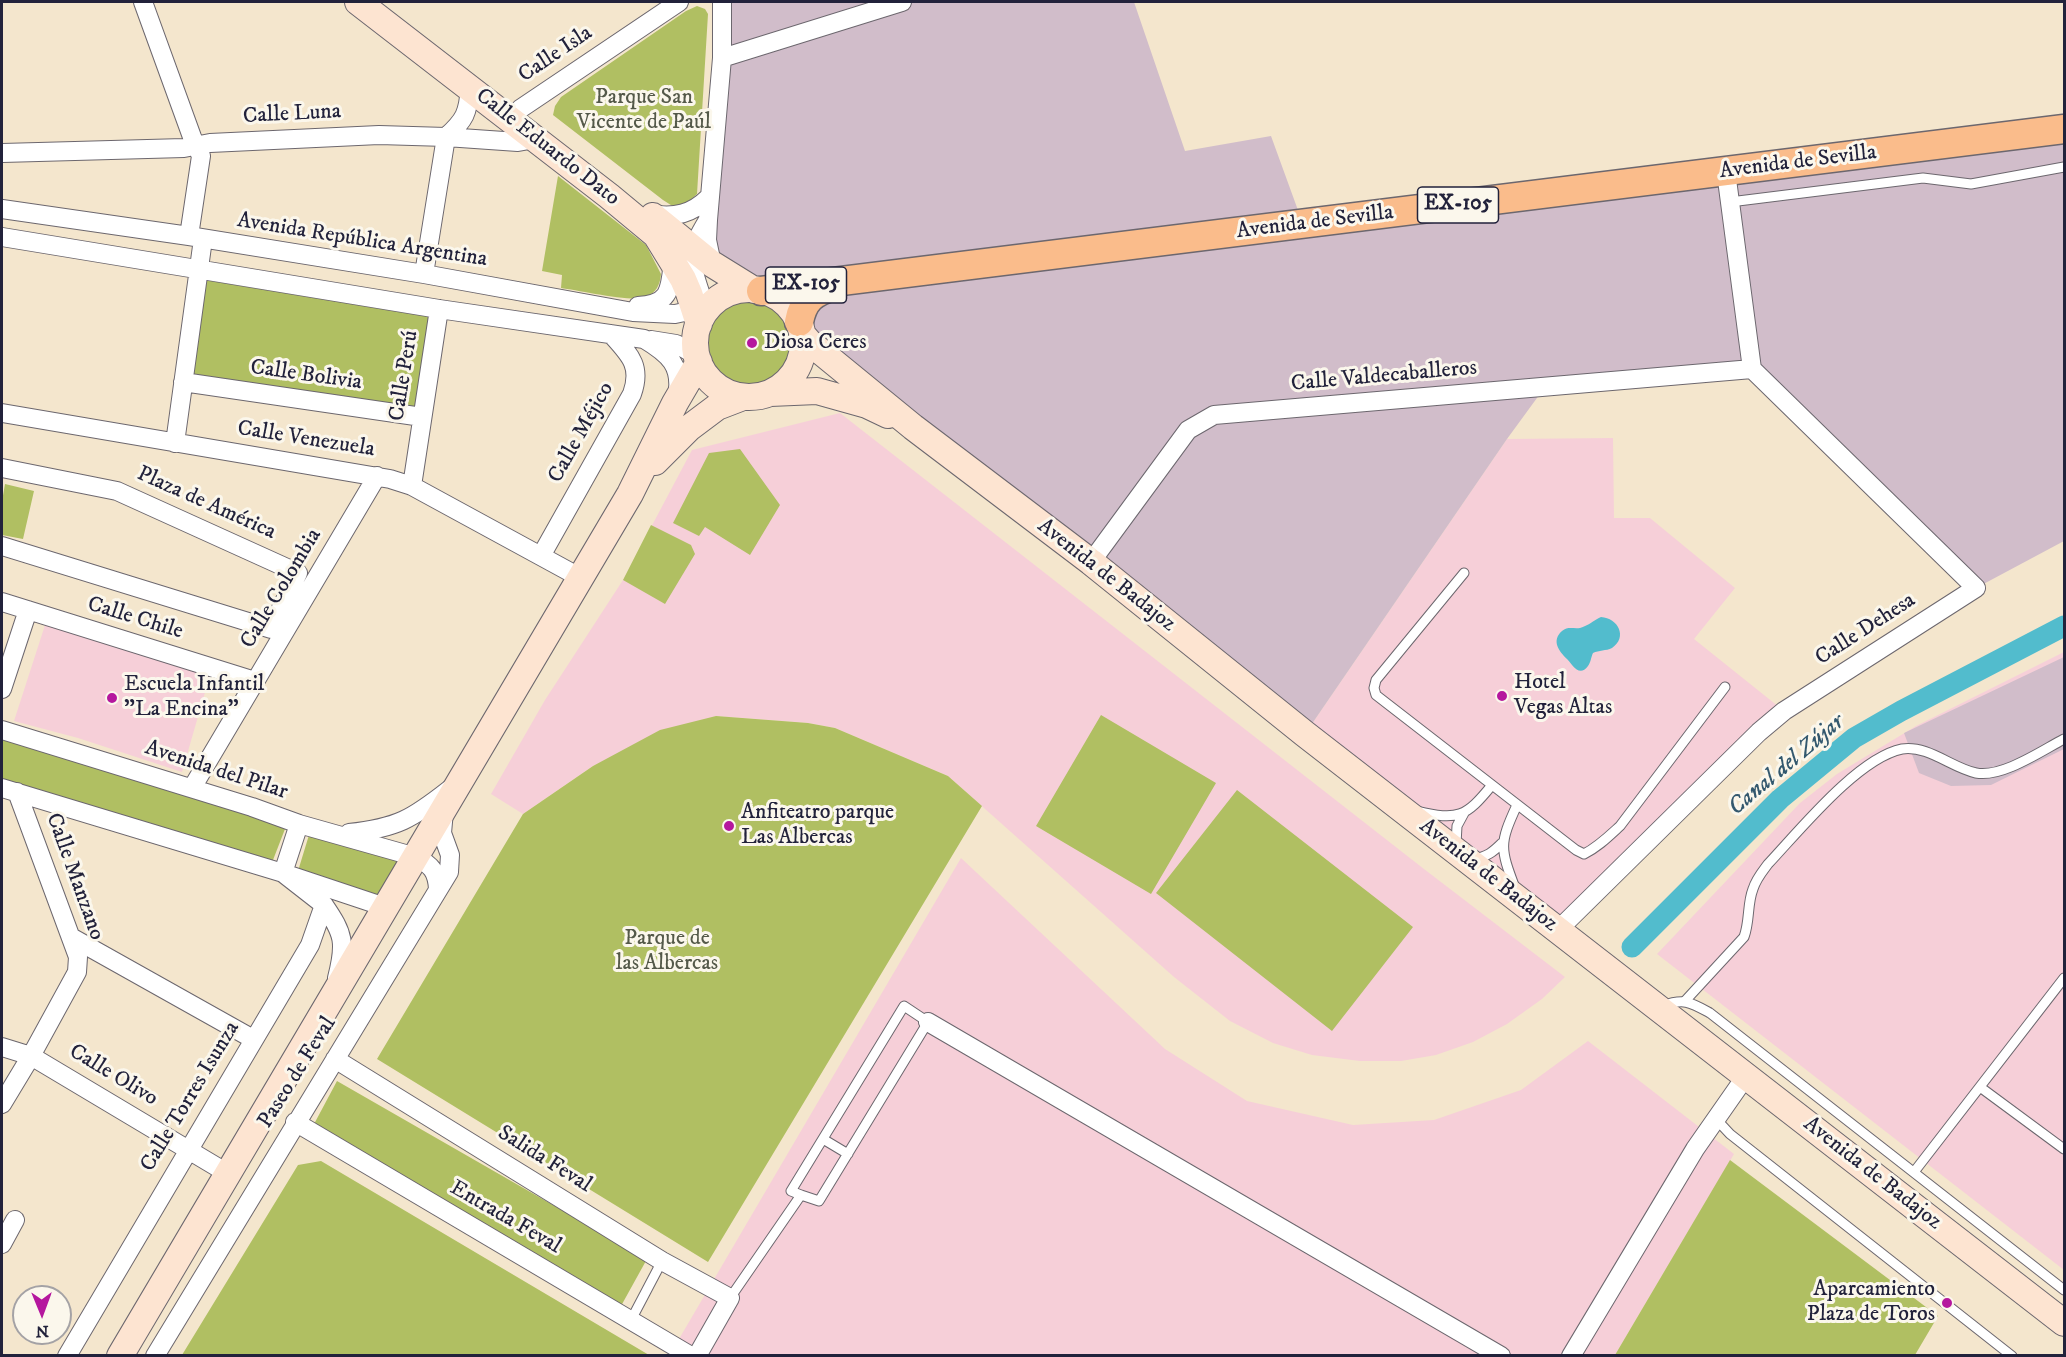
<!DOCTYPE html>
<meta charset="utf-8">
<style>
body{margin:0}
#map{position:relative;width:2066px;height:1357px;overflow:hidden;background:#f4e6cd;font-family:"IM FELL DW Pica",serif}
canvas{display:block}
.frame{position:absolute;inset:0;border:3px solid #22223b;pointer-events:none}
.north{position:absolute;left:12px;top:1285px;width:60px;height:60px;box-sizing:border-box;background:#fbf7ec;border:2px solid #a4a2a5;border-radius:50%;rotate:179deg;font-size:16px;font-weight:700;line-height:24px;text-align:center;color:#22223b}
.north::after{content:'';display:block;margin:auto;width:21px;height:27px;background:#b5179e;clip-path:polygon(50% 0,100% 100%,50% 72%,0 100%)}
</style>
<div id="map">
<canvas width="2066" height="1357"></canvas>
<div class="frame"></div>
<div class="north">N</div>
</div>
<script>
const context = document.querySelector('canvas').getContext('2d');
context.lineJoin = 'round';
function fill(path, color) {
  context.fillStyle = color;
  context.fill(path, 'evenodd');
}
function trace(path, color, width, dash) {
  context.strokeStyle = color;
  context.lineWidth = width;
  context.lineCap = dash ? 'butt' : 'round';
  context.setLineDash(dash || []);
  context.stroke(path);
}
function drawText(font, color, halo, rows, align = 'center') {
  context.font = font + ' "IM FELL DW Pica",serif';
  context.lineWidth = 6;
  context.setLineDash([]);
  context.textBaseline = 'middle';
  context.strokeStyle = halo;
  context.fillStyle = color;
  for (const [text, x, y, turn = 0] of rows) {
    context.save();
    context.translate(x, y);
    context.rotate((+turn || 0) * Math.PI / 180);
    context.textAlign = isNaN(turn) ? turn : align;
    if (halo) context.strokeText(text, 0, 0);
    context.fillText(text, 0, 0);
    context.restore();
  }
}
const built = new Path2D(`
 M840,413L1424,869L1565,977L1542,999L1507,1024L1473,1042L1436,1055L1401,1061H1360L1312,1055L1273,1043L1230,1021L1174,977L948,776L835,728L808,723L716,716L593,766L523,814L491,794L545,700L623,580L692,450Z
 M1613,438L1614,518H1650L1735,588L1694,639L1784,711L1558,930L1305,734L1507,439Z
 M46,622L210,675L182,772L78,738L14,721Z
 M2064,652V1270L1657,954L1800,803L1837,774L1916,726Z
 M961,858L1165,1049L1247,1101L1353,1125L1434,1120L1521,1090L1588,1041L1734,1154L1615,1355L669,1356Z`);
const industrial = new Path2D(`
 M722,2H1134L1185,151L1271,136L1303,224L2064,129V541L1976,588L1752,369L1545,387L1507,439L1305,734L913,427L781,300L708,251Z
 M2064,657V749L1991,785L1951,786L1919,773L1904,733Z`);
const green = new Path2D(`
 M697,6L705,9L708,14L697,194L687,203L674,207L663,200L553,115L555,106L561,97L686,11Z
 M558,176L646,245L661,274C660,285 656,293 646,297C635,303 577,290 561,288L562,275L542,271Z
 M206,280L432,317L418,410L193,377Z
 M696 344a53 53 0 1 1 106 0a53 53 0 1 1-106 0Z
 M740,449L780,505L750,555L705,527L699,536L673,523L709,453Z
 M5,484L34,491L23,539L2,535V501Z
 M651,525L691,545L695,554L665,604L623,580Z
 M1101,715L1216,783L1151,894L1036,826Z
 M716,716L808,723L835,728L948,776L982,806L708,1262L377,1059L523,814L593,766L660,730Z
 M2,737L283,825L285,829L273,860L270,863L2,782Z
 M1237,790L1413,927L1332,1031L1156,893Z
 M309,835L399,861L381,895L374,898L298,871Z
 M337,1081L647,1259L621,1306L313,1126Z
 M1730,1160L1938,1316L1915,1355H1615Z
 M321,1161L649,1355H182L298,1165Z`);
const water = new Path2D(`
 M1601,617C1618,618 1628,637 1612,648C1606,651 1599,650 1593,653C1591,657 1591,662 1588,666C1579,678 1572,664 1567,659C1559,651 1551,641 1562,631C1568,626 1573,629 1580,628C1588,626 1594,620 1601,617Z`);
const canal = new Path2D(`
 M1632,947L1780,799L1854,738L1901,711L2064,626`);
const lane = new Path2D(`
 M1730,202L1923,178L1971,184L2064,167
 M1464,573L1376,680L1374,688L1376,695L1576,850L1584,854C1598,847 1608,837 1620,826L1725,687
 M1417,811C1458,821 1466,817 1492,785
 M1456,844L1457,826L1464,813
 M1473,859C1487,857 1493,852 1502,843
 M1515,888C1500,848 1499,844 1517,805
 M1685,1001L1744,937C1750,921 1747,904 1753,889C1756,879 1762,872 1768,864C1800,830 1858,758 1902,749C1928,745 1952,768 1976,773C2002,778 2041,751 2064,739
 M1662,1006C1684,998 1690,1002 1710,1013L2064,1290
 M1980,1087L2064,1149
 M1716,1119L1730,1134L2012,1356
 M823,1139L848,1154
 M1914,1172L2064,978
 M730,1298L801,1195L791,1191L904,1006L928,1022L819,1201L801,1195
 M631,1320L662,1261`);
const street = new Path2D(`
 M143,2L192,137L201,156L189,236
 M722,58L902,2
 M470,88C468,113 465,120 446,137L518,142L535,139
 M520,109L679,2
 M2,153L184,148L210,143L379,135L446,137L424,274
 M1726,172L1752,369
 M2,209L189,236L424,274L633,312L675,314L694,310L713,303
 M651,214C675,218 692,214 709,197
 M708,220L722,58V2
 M2,237L439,309L644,339C669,354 683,366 677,397
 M701,295C689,259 688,253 708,220L707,240L712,264
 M638,306C671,304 670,289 673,261
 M651,340L676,344L696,355
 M183,382L422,417
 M2,413L390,479L412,486L581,578
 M175,443L203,239
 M2,468L117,491L298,573L271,629L2,546
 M412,486L439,309
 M541,556L632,394C642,366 630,355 611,334
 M1091,562L1188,430L1214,415L1752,369
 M2,602L255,681
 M2,689L28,610
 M2,730L252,807L299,824L416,857C431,865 437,871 438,889
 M2,788L283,873L385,907
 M192,788L377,476
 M349,833C397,828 412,819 450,789
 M324,905C344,934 346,943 337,978
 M1558,930L1759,732L1784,711L1976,588L1752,369
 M71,937L253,1039
 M928,1022L1501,1356
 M2,1047L31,1056L227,1173
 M335,1059L662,1261L730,1298L697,1356
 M2,1104L31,1056L77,972L78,957L17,792
 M295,1122L691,1356
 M2,1244L15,1220
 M67,1356L310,945L324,905L283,873L299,824
 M155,1356L449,872L450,855L442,833L444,811
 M1571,1356L1695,1149L1746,1076`);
const secondary = new Path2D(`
 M358,2L609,196L656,235L683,279L689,293L699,324
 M653,216L712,264L754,290
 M695 343a54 54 0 1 1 108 0a54 54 0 1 1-108 0Z
 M802,334L809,342L913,427L1091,562L1305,734L2064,1323
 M770,393L817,391L867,405L888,415
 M655,462L689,428L717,407L743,397
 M120,1356L630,494L675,403L699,362`);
const primary = new Path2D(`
 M761,291L2064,129
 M799,322C803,300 813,292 834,286`);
const markers = [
 [752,343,6,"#b5179e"],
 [1502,696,6,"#b5179e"],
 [112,698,6,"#b5179e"],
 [729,826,6,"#b5179e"],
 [1947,1303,6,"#b5179e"]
];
const shields = [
 [1458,205,81],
 [806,285,81]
];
const shieldNames = [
 ["EX-105",1458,205],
 ["EX-105",806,285]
];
const streetNames = [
 ["Calle Isla",556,55,-34],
 ["Calle Luna",292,115,-3],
 ["Calle Eduardo Dato",547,148,38],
 ["Avenida de Sevilla",1798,163,-7],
 ["Avenida de Sevilla",1315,223,-7],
 ["Avenida República Argentina",362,241,9],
 ["Calle Bolivia",306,376,8],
 ["Calle Perú",405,376,-81],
 ["Calle Valdecaballeros",1384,377,-5],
 ["Calle Méjico",582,433,-61],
 ["Calle Venezuela",306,440,9],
 ["Plaza de América",206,504,24],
 ["Avenida de Badajoz",1106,576,38],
 ["Calle Colombia",282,589,-59],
 ["Calle Chile",135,619,17],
 ["Calle Dehesa",1866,630,-33],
 ["Avenida del Pilar",216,771,18],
 ["Avenida de Badajoz",1488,876,38],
 ["Calle Manzano",74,877,70],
 ["Paseo de Feval",298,1073,-58],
 ["Calle Olivo",113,1076,31],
 ["Calle Torres Isunza",191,1097,-59],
 ["Salida Feval",544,1160,32],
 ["Avenida de Badajoz",1872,1174,38],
 ["Entrada Feval",505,1218,30]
];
const parkNames = [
 ["Parque San",644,98],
 ["Vicente de Paúl",644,123],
 ["Parque de",667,939],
 ["las Albercas",667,964]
];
const poiNames = [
 ["Diosa Ceres",764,343],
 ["Hotel",1514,683],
 ["Vegas Altas",1514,708],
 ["Escuela Infantil",124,685],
 ["\"La Encina\"",124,710],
 ["Anfiteatro parque",741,813],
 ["Las Albercas",741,838],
 ["Aparcamiento",1935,1290,"right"],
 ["Plaza de Toros",1935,1315,"right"]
];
const waterNames = [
 ["Canal del Zújar",1787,766,-40]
];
fill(built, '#f6cfd8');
fill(industrial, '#d1bdca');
fill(green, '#b0bf62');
fill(water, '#52bccd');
trace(canal, '#52bccd', 21);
trace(lane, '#6c676e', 11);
trace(street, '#6c676e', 20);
trace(secondary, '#6c676e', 28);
trace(primary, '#6c676e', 31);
trace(lane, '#fff', 9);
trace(street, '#fff', 18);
trace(secondary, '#fde4d1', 26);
trace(primary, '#fabc8b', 28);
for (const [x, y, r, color] of markers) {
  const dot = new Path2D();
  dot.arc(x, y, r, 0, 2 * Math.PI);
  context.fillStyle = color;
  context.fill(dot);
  trace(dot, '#fbf7ec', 2);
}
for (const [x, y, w] of shields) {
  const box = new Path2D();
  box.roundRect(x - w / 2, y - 18, w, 36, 4.5);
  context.fillStyle = '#fbf7ec';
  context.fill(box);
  trace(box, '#22223b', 1.5);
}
drawText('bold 21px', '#22223b', null, shieldNames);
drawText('22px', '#22223b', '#fbf7ec', streetNames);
drawText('22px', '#545949', '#fbf7ec', parkNames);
drawText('22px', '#22223b', '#fbf7ec', poiNames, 'left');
drawText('italic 24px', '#33586e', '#fbf7ec', waterNames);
</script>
